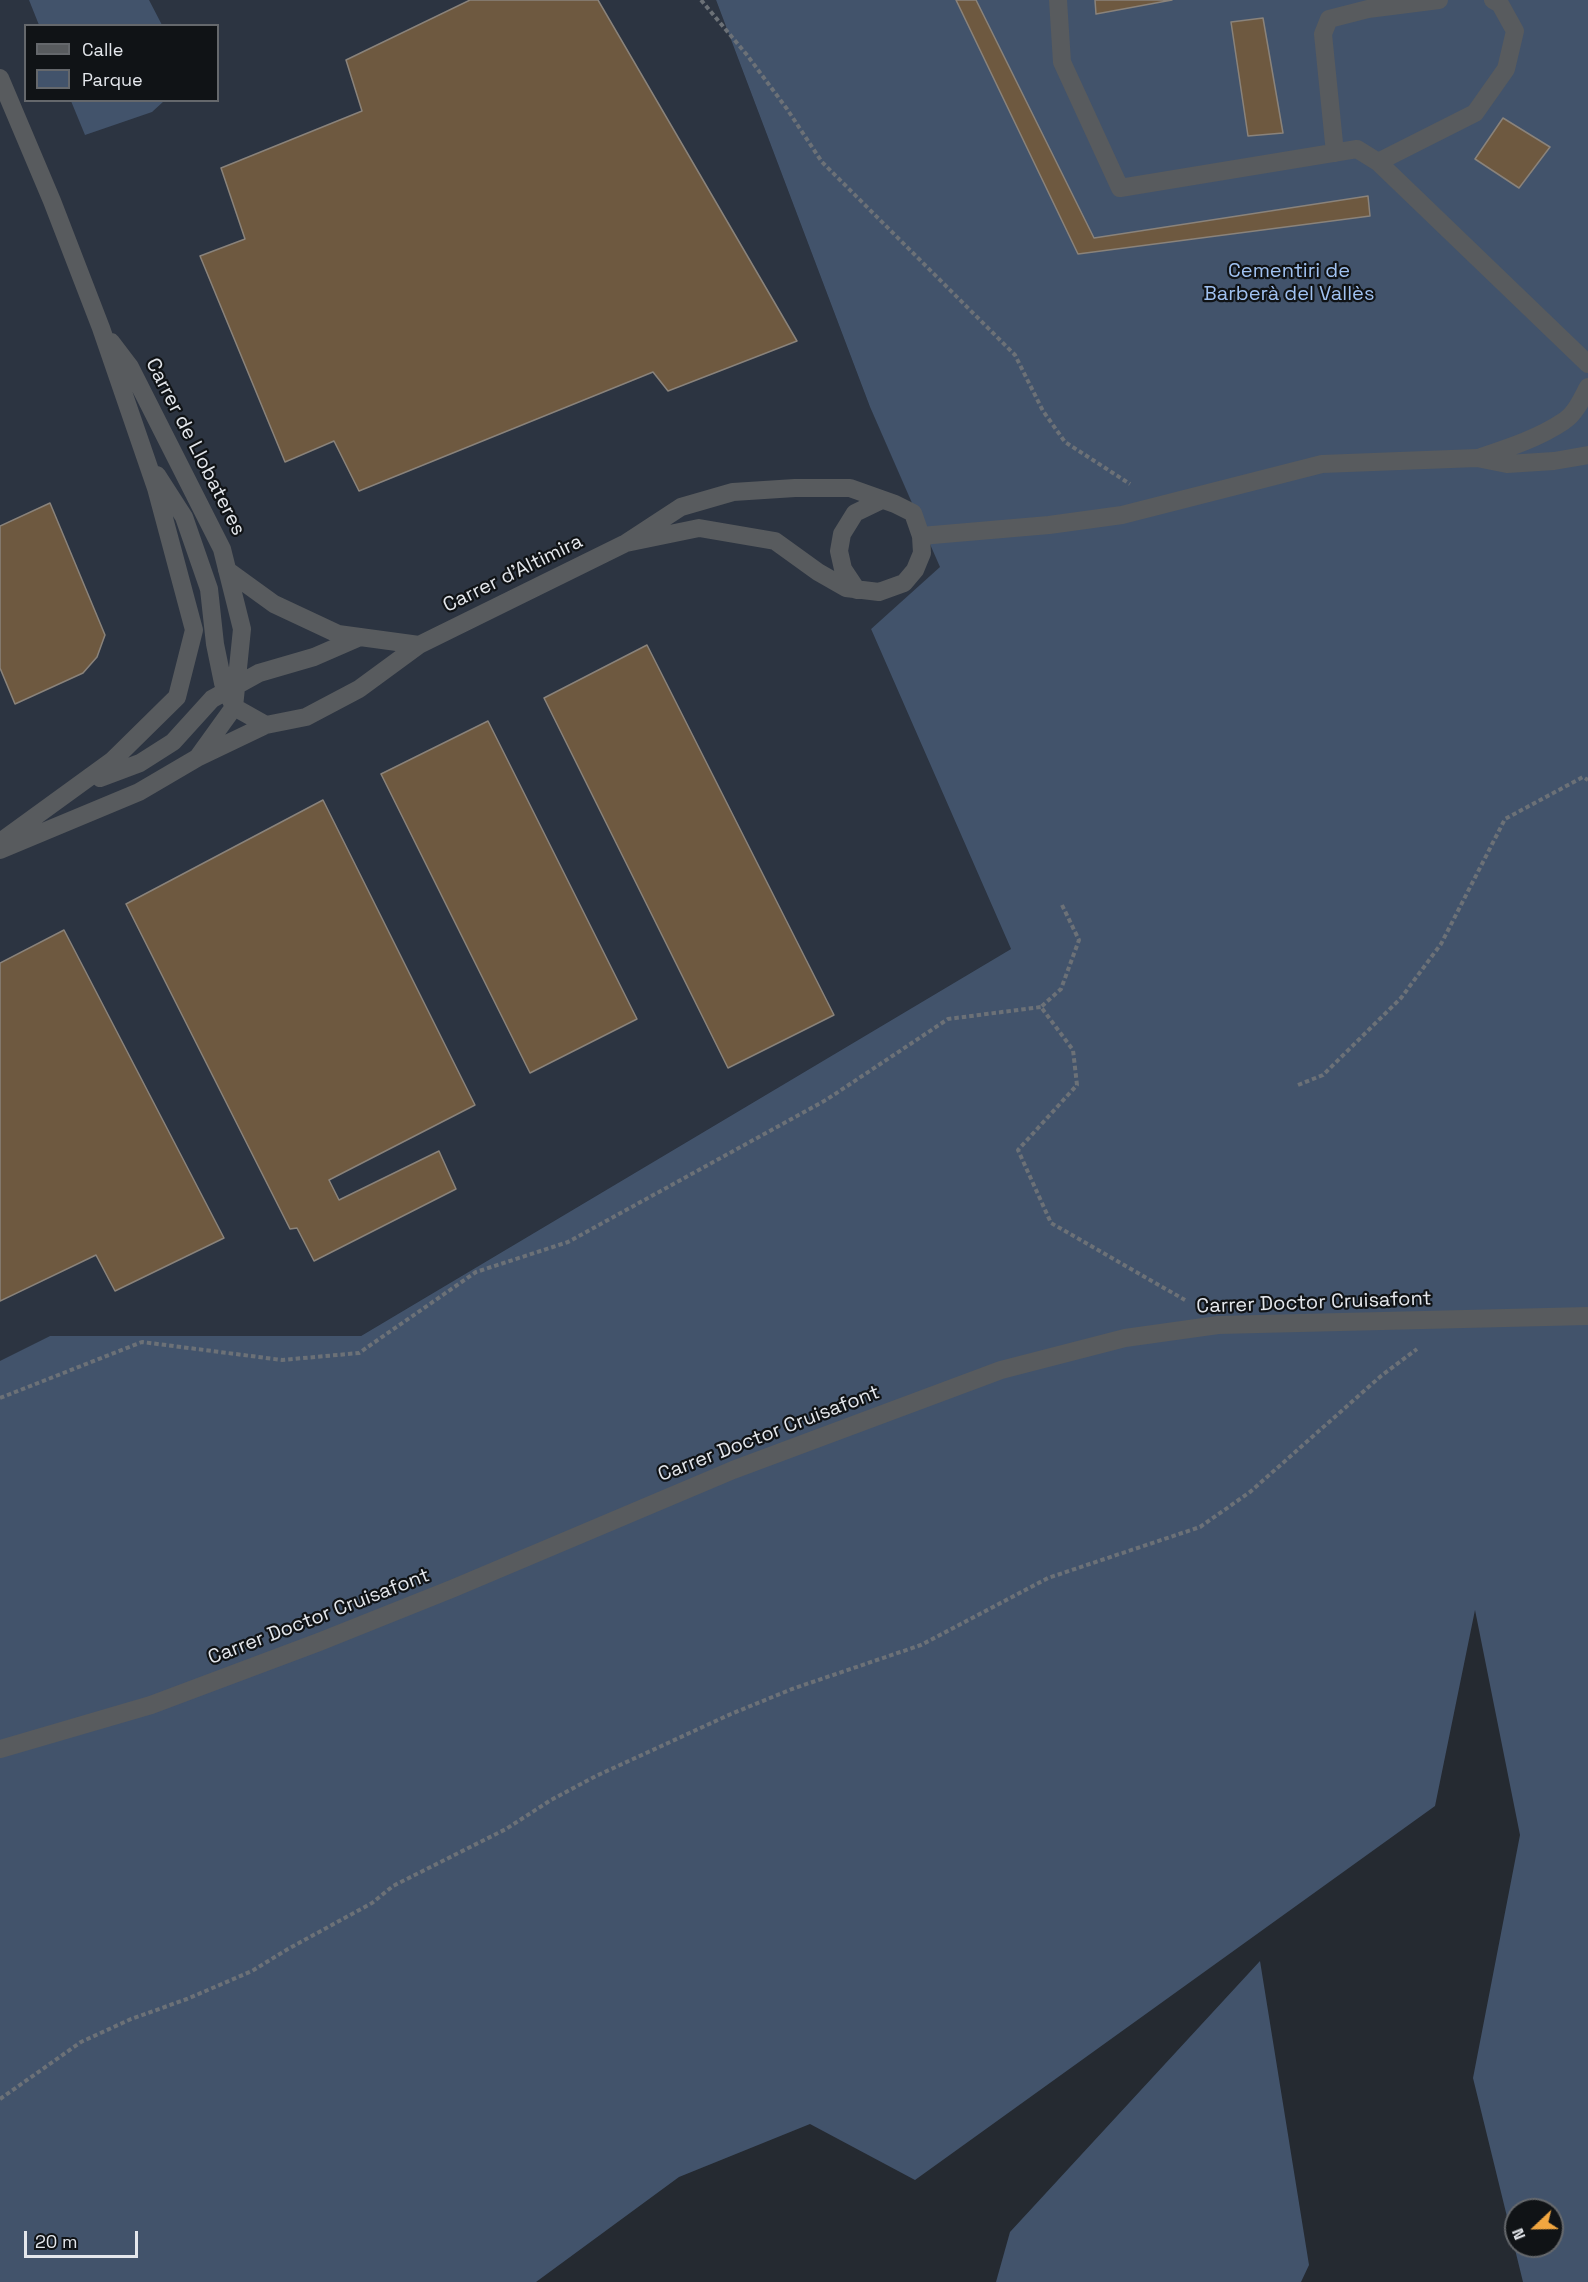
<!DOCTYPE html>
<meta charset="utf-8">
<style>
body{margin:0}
#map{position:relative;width:1588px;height:2282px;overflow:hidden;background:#252a31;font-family:"Space Grotesk",sans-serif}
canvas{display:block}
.legend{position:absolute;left:24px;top:24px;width:195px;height:78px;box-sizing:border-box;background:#101316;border:2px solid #65686c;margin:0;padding:8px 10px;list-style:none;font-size:18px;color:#e4e7ec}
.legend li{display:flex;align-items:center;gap:12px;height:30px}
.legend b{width:30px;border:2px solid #65686c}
.north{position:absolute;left:1504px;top:2198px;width:60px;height:60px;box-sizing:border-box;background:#101316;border:2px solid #65686c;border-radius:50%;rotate:248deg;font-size:16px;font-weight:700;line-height:24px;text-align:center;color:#e4e7ec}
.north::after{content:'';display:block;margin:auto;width:21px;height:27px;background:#f1a640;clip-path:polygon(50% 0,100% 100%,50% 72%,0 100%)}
.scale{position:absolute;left:24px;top:2231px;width:114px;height:27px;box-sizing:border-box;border:3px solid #e4e7ec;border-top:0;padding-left:8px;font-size:18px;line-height:21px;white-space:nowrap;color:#e4e7ec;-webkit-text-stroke:4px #101316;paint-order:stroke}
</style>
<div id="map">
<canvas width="1588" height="2282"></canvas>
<ul class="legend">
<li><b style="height:8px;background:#585b5e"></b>Calle</li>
<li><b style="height:16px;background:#42536b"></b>Parque</li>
</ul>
<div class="north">N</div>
<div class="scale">20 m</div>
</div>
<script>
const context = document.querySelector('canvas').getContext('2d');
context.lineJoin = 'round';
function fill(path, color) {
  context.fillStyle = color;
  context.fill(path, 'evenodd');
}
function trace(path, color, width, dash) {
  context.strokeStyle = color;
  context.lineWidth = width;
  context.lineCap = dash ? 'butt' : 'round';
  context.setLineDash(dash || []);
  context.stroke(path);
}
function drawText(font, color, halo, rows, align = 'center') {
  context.font = font + ' "Space Grotesk",sans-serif';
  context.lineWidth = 4.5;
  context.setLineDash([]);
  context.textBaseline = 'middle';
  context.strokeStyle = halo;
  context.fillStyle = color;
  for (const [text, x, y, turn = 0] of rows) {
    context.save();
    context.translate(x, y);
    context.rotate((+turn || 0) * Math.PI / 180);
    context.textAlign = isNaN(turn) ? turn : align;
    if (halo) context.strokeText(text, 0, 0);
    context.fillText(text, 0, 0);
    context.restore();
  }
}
const built = new Path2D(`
 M0,0H716L870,407L941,567L871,629L1011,949L361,1336H50L0,1362ZM26,26H218V100H26Z`);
const green = new Path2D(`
 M29,0H149L162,25H39Z
 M716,0H1588V2282H1523L1473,2078L1520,1835L1475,1610L1435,1806L915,2180L810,2124L679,2177L536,2282H0V1361L50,1336H361L1011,949L871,629L940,567L870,407ZM1516,2210H1552V2246H1516Z
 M71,101H164L152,112L85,135Z
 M1260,1961L1309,2265L1301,2282H996L1010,2232Z`);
const building = new Path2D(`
 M470,0H598L797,341L668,391L653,372L359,491L334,441L285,462L200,256L245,239L221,168L362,111L346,60Z
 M956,0H976L1094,238L1368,196L1370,216L1078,254Z
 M1095,0H1172L1096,14Z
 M1263,18L1283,133L1248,136L1231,22Z
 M1503,118L1550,147L1519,188L1475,159Z
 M50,503L105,635L97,657L83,673L15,704L0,668V526Z
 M647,645L834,1015L728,1068L544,698Z
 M488,721L637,1019L530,1073L381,774Z
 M323,800L475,1105L329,1180L339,1200L439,1151L456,1189L314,1261L297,1228L290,1229L126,904Z
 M64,930L224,1238L115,1291L96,1255L0,1301V963Z`);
const path = new Path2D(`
 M701,0L747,55L787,109L822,162L1015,355L1043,411L1065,442L1130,484
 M1062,905L1079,940L1061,989L1041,1007L1073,1050L1077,1085L1018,1150L1051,1223L1185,1300
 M1298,1085L1323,1075L1401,998L1441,944L1505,819L1583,777L1588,780
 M0,1398L142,1342L282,1360L359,1353L476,1272L568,1242L826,1100L948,1019L1041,1007
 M0,2099L81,2042L131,2019L187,1999L252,1971L288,1949L372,1903L393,1886L506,1829L551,1800L596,1776L731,1714L792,1689L921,1645L1048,1578L1200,1527L1250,1492L1381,1376L1417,1349`);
const minor = new Path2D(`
 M1058,0L1062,62L1120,188L1357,149L1378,162L1588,364
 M0,78L52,201L101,328L156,488L194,630L177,697L113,760L0,842
 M1335,153L1323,34L1329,19L1368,9L1439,0
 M1378,162L1475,113L1506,69L1515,31L1500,4L1493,0
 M111,342L130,367L222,549L242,629L234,707L198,757
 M1481,457C1508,448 1539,438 1564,421C1575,414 1582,399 1588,387
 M157,475L184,517L209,589L215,644L223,683L234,707L266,725
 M921,536L1049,525L1122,515L1322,464L1477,458L1507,464L1554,461L1588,455
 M227,570L274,604L338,634L419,645
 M857,590L843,569L839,551L842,534L855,513L882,500
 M100,778L140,763L173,742L212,699L259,673L314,657L360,637
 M0,850L139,792L197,758L266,725L306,717L359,689L419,645L626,543L681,507L733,492L795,488H850L895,504L913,513L921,536L922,553L915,570L904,583L879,592L846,588L818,572L775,541L699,528L626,543
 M0,1749L151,1705L319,1642L454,1588L733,1470L1001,1370L1125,1338L1218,1325L1588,1316`);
const parkNames = [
 ["Cementiri de",1289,272],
 ["Barberà del Vallès",1289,295]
];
const streetNames = [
 ["Carrer de Llobateres",195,447,63],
 ["Carrer d'Altimira",513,574,-26],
 ["Carrer Doctor Cruisafont",1314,1303,-2],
 ["Carrer Doctor Cruisafont",769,1434,-21],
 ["Carrer Doctor Cruisafont",319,1617,-21]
];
fill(built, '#2c3441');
fill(green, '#42536b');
fill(building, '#6e5940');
trace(building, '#8a837b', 1.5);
trace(path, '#6c7177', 4, [4.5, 3]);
trace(minor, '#585b5e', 18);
drawText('20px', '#a1c2f1', '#101316', parkNames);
drawText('20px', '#e4e7ec', '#101316', streetNames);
</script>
